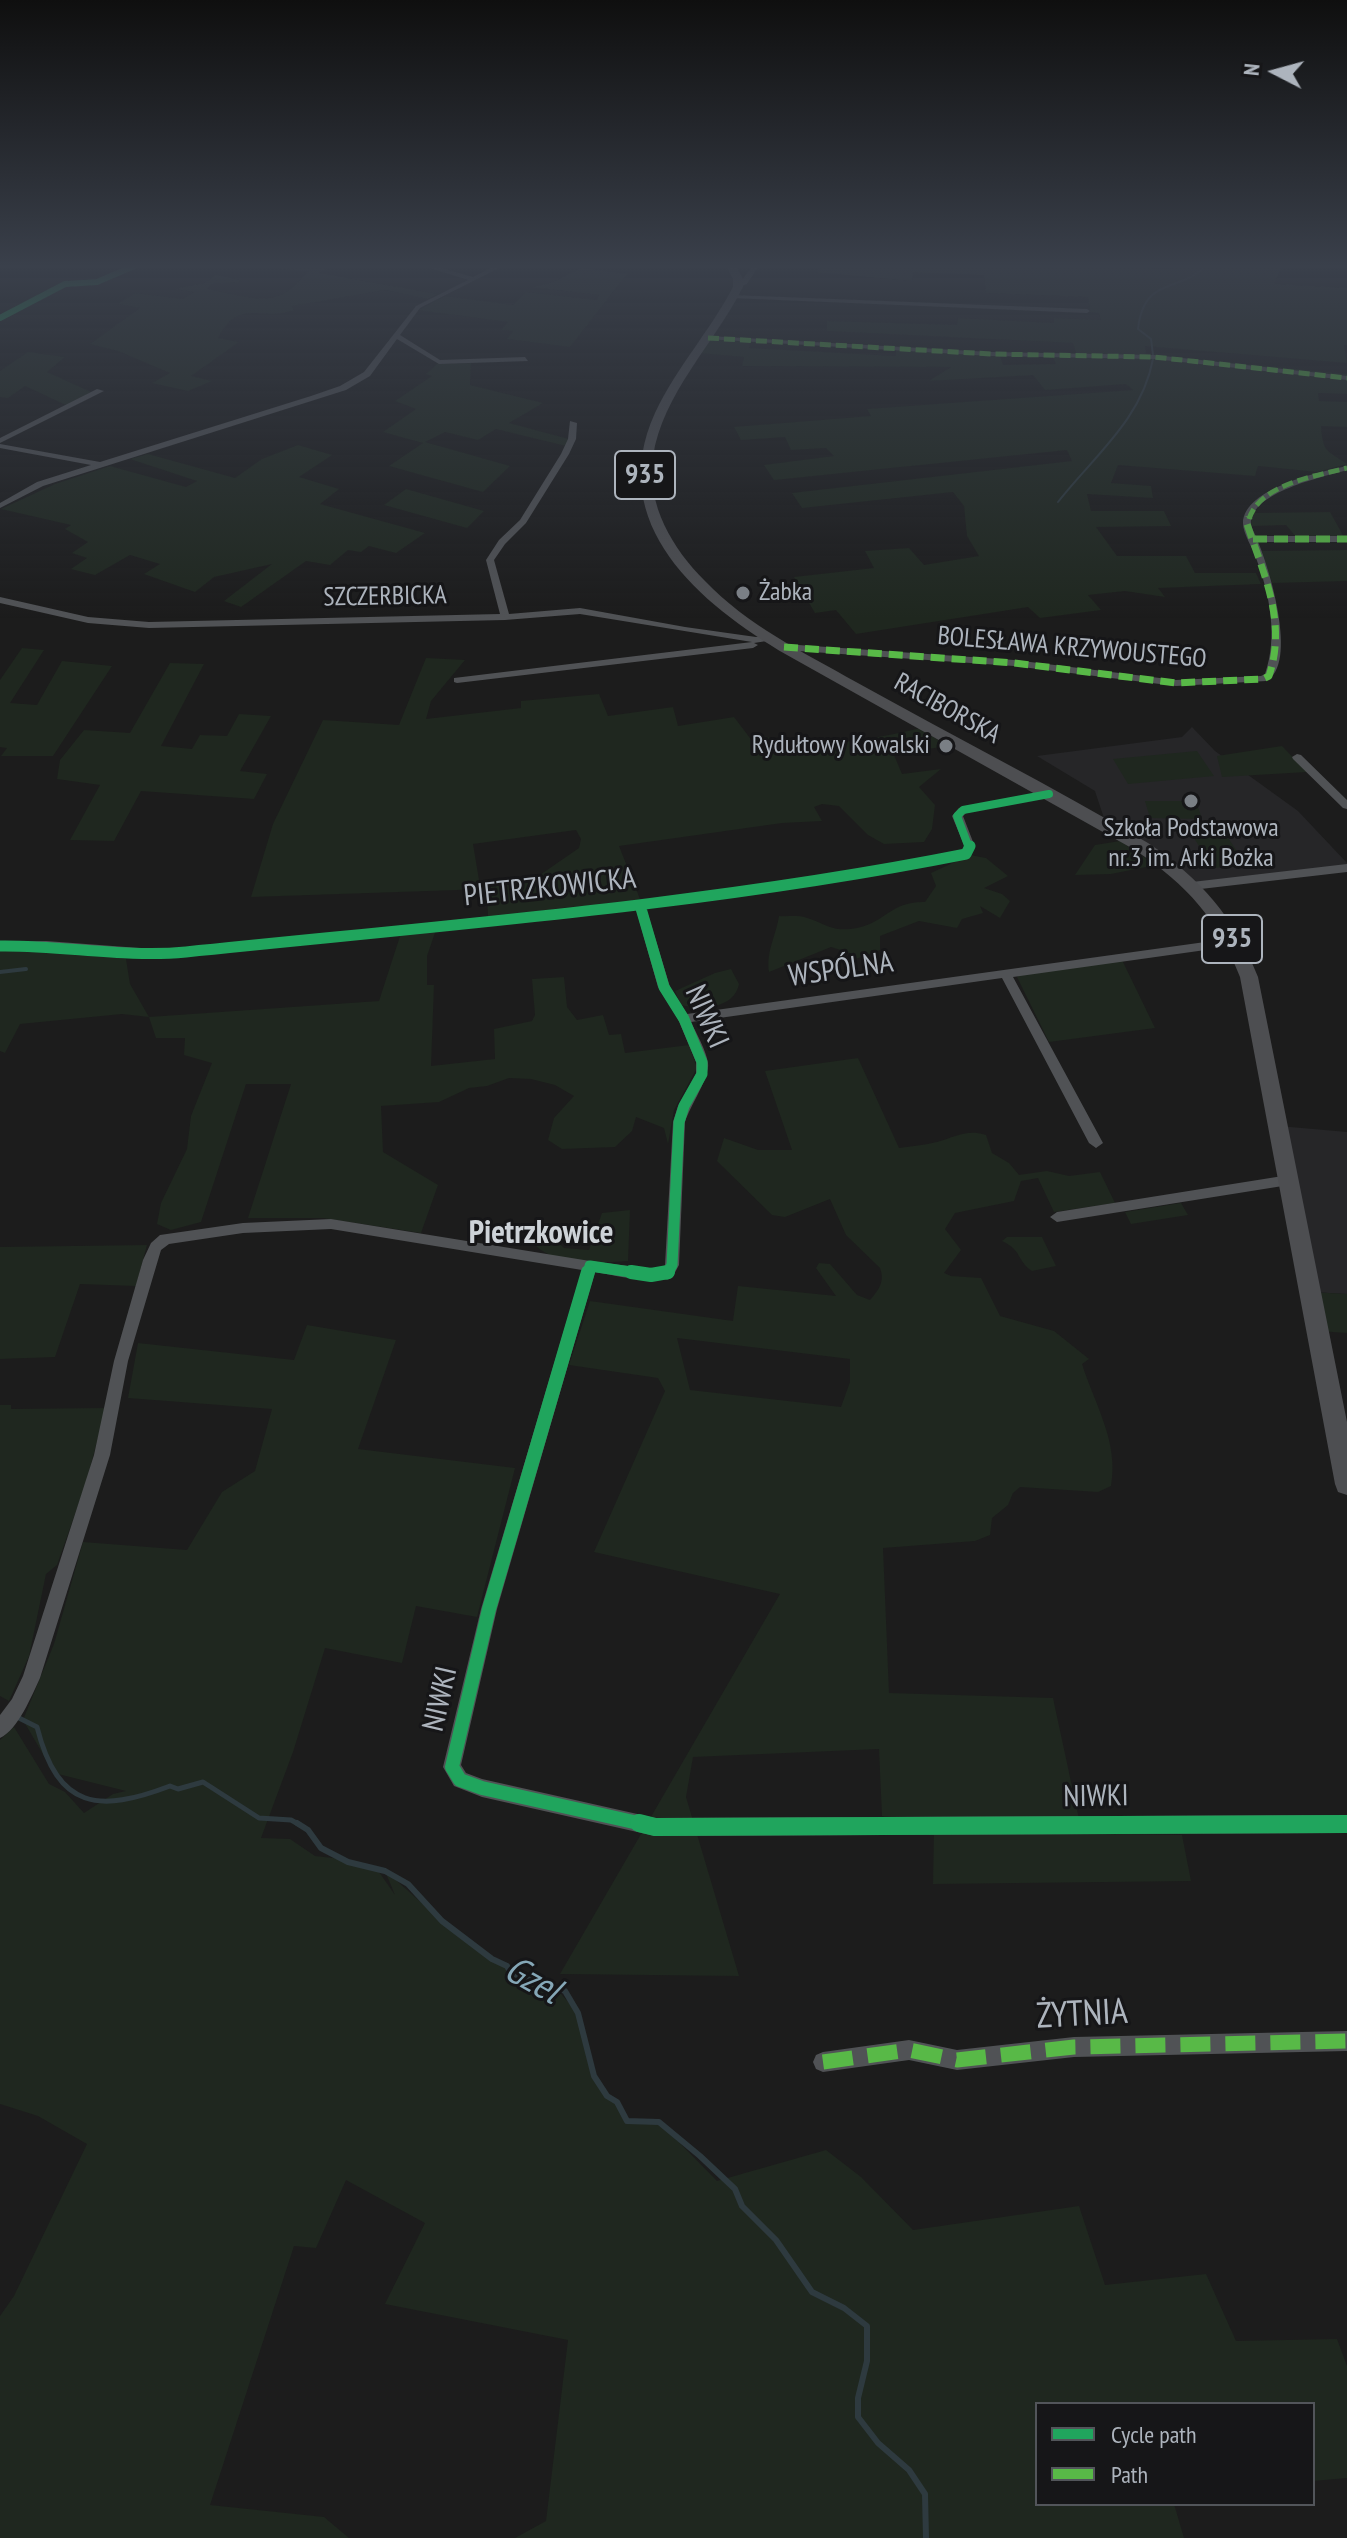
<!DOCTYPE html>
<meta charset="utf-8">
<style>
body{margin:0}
#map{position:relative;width:1347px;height:2538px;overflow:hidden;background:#1c1c1c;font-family:"PT Sans Narrow",sans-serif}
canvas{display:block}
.legend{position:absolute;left:1035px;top:2402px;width:280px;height:104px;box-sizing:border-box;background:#161618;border:2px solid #52555a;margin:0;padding:10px 14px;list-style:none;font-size:24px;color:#adb4bd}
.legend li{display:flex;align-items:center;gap:16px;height:40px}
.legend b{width:40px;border:2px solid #52555a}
.north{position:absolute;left:1235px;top:32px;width:80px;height:80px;-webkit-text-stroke:6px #161618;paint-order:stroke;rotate:276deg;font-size:22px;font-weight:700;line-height:32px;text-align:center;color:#adb4bd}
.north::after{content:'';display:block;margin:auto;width:28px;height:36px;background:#adb4bd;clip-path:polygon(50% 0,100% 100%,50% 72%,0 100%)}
</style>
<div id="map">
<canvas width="1347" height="2538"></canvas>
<ul class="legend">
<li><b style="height:10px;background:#20a55d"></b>Cycle path</li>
<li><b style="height:10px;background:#58b947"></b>Path</li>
</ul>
<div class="north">N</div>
</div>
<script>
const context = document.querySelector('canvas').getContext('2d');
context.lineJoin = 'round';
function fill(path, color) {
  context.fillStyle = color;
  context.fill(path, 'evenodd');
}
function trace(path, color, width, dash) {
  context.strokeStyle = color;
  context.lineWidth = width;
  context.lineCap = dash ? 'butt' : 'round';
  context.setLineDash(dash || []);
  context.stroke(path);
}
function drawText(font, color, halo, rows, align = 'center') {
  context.font = font + ' "PT Sans Narrow",sans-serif';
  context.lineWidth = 6;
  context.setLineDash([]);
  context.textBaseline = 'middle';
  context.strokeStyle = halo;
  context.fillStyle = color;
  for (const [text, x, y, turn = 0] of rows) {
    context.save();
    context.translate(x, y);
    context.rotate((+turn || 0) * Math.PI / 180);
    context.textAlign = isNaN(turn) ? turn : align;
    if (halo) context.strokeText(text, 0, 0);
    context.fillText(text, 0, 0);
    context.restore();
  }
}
const built = new Path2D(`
 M1192,727L1215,751L1298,811L1347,863V868L1192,886L1106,824L1095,791L1037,756L1182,737Z
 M1279,1126L1347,1132V1294L1310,1292Z`);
const green = new Path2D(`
 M221,264H335L318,273L438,294L428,299L385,290L292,306L294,310C260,322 240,297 218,338L239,342L191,376L212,381L188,391L152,383L170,373L118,351L90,344L140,308L118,304L135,293L183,299L194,292L175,289L204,283L216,275L240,280L239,282L212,284L207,289C231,293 259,303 278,296C289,293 301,279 309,271Z
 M823,264H1046L1173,269L1176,264H1252L1281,268L1274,284L1347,288V345H1344L1347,363L1145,346L1146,354L1347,374V394L1318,393L1319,401L1347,402V427L1321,426C1323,453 1327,450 1347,464L1317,472L1258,466L1255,476L1118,465L1111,483L1151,486L1153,498L1087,494L1091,511H1164L1171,526L1096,527L1117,556H1186L1195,573H1256L1261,584L1158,588L1165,597L1125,591L1088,595L1101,610L1040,618L1028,607L856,634L836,610L815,613L794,577L874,568L865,551L909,548L924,565L979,556L967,536L964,506L953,492L802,508L792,493L1072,461L1067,450L774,480L764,465L834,456L826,448L791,450L785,437L741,440L734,427L871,416L867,409L1133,390L1126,384L1045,390L1033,375L929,381L951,367L742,366L744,357L698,353L708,338L751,340L749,348L896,356V347L1000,355L1003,365L1056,364L1052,355H1077L1073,343L827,331V321L957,325L958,318L1054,323V318L1101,320L1099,313L1090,312L1088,297L986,293L984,275L913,272L912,281L816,272L822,268Z
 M582,268L627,274L570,347L507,339L513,331L501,330L508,322L418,310L445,296L513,305L526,292L597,300L599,295L532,287C558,283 559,278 582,268Z
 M28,352L65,357L47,372L91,392L68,406L25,386L8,398L0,397V371Z
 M471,363L470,385L543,403L509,423L569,439L566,446L496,429L478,440L445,432L425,442L510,466L483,492L389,466L423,443L383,432L416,409L395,401L432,376L426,374L437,364Z
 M298,445L332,455L299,477L339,489L320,504L425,533L396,553L369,546L361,552L348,550L330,565L306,561L241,607L224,601L272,564L214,577L195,592L144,574L160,564L130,555L95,575L71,569L87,558L72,553L88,542L65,529L71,525L1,509L55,484L110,466L186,487L197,481L130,459L148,454L235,478L262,459Z
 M406,489L484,511L467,528L384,505Z
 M1330,512L1344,537L1297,538L1286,525L1251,526L1252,513Z
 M1347,550V581L1272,583L1262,551Z
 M22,648L44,650L10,703L37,705L62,661L112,666L53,756H1L7,748L0,747V680Z
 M426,658L465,660L431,701L426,719L521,708V701L599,694L608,716L673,707L678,726L734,717L753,742L763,736C816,751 868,740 921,728L946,746L894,755L902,774L941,769L919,787L935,805L932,829L924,842L884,844L868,835L839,806L822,804L814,807L822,821L782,823L619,846L640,899L620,904L570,907L488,918L487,889L251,897L273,824L323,720L399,725ZM576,830L581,839L579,848L537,877L480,886L473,844Z
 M170,663L204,664L161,746L192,749L200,735L227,736L239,714L271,716L240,771L267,774L254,799L141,791L114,841L70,840L100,785L57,779L60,760L84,730L130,733Z
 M1282,746L1307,772L1222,777L1217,756Z
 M1197,751L1214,776L1128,784L1113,759Z
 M1145,801H1196L1202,819L1150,818Z
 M1219,824L1246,865L1213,868L1187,827Z
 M1120,841L1156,865L1111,874L1075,875L1095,845Z
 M970,855L986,858L1008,876L984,888L1002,894L1010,901L1000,918L980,906L983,913L962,919L957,928L919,921L880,936V950L853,960L850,953L831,947L769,972C766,951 776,936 779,916C787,917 796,915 804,917C826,923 831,933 857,928C886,922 891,901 925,902L936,886L931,873Z
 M437,927L427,956V985H434L431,1066L495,1059L494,1029L532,1021L535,1015L532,979L564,977L567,1007L577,1020L603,1015L609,1035L621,1034L625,1053L689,1045L697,1068L674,1110L668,1144L664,1128L636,1117L632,1131L615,1147L562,1149L548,1140L554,1118L574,1096L555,1085L531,1079L509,1078L487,1086L469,1088L439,1102L381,1106L383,1152L438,1185L421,1233L323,1218H248L291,1084H246L201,1222L171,1230L157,1224L161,1203L187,1149L191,1116L212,1063L184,1055L185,1038H156L149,1017L122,1014L20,1024L5,1053L0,1051V950L37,948L126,959L130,984L149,1017L379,1001L402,930Z
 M1122,960L1155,1028L1049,1042L1017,977L1022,973Z
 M731,969L739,984C734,1009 701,1010 681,1005L675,991L715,973Z
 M858,1058L899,1148C911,1146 925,1145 937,1142C956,1137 966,1129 986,1135L992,1153L1009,1163L1019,1175L1047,1171L1069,1176L1100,1172L1115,1203L1054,1212L1038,1178L1021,1181L1014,1201L955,1213L945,1229L961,1250L944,1273L951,1276L981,1278L1000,1316L1054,1331L1089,1359L1082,1364C1095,1405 1119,1442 1111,1486L1098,1492L1020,1487L1013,1493L1008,1505L992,1518L990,1535L975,1541L883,1548L889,1693L1053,1698L1082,1833L1182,1835L1191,1881L933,1884L934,1830L882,1816L879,1749L693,1757L686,1797L739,1976L560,1974L780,1594L594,1552L665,1391L658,1378L569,1365L590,1301L733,1321L738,1286L836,1296L816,1268L819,1263L830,1264L857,1295L870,1300C879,1290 885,1281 880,1268L846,1235L830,1199L785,1217L772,1215L717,1161L724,1138L758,1150H792L765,1071ZM677,1338L850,1359V1382L841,1407L690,1390Z
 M1181,1203L1188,1215L1131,1224L1125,1212Z
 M630,1210L628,1261C599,1263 556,1267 534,1244L553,1238L564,1248L589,1250L602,1213Z
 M1007,1237H1042L1056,1266L1032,1271C1016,1260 1023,1251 1002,1241Z
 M147,1245L136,1286L80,1284L55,1357L0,1359V1247Z
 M1310,1292L1347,1294V1333L1318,1331Z
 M307,1325L396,1340L358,1449L515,1468L477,1617L416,1606L402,1663L325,1648L293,1752L261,1838L290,1839L315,1856L342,1859L377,1869L395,1895L385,1871C426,1905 502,1981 553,1985L578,2013L596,2080L606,2097L617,2102L627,2121L659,2122L717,2181L826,2150L861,2177L913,2230L1079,2206L1105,2285L1206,2274L1236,2341L1337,2339L1347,2366V2478L1313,2481V2404H1037V2504H1174L1184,2538H515L546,2521L568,2340L385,2304L425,2223L346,2180L316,2248L294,2246L210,2505L324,2517L349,2538H0V2316L14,2296L87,2144L38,2116L0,2104V1740L14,1727L49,1784L65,1792L84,1813L113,1794L126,1791L54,1773L23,1720L54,1644L83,1542L187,1550L222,1492L255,1471L272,1409L128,1398L138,1343L294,1360Z
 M0,1405H11V1409L106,1408L86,1483L57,1565L46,1574L29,1656L9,1701L0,1696Z`);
const streamFar3 = new Path2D(`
 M1153,355L1151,339L1138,329C1144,273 1184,294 1206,264
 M1058,502C1094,456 1142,419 1153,359`);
const streamFar2 = new Path2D(`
 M0,972L26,969`);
const streamFar1 = new Path2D(`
 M17,1717L37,1727C58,1810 99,1813 170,1786L178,1789L203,1782L259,1818L291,1820L300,1825`);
const stream = new Path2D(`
 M297,1823L308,1830L321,1848L348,1862L385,1871L408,1884L442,1921L492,1959L507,1966L511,1973L565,1991L578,2013L594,2076L607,2096L617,2102L627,2121L659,2122L700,2156L735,2189L742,2206L776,2240L812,2292L844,2308L867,2326V2361L858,2398V2417L878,2443L909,2470L925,2494L926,2538`);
const minor = new Path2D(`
 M134,264H142L99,283L66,286L0,320V315L63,283L96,280Z
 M417,264H427L473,277L499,264H507L420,308L400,335L440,360L525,357L528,361L439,364L397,339L370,376L346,390L43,486L0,508V503L37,482L91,465L0,448V444L100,462L311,396L340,386L364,372L416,306L468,280Z
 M754,264H760L747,284L736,288Z
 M733,295L1087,309L1090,311L1087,313L731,298Z
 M708,336L991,352L1154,355L1347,376V380L1154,359L991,356L706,339Z
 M97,389L104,391L0,443V438Z
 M570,421L577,423L576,439L569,454L526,523L505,544L494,560L509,614L580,608L685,627L756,637L770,635L775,638L773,640L754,643L758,645L753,648L457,683L454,682V678L752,642L580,614L505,620L149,628L88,623L0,603V597L88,617L149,622L500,614L486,560L499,540L520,520L561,454L568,439Z
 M1347,466V470C1323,477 1250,492 1251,524C1251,526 1255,535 1256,536H1347V542H1258C1269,567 1299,665 1266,681L1176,686L1014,666L784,650L779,647L784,644L1014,660L1176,680L1261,676L1265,674C1278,637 1270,595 1256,558C1253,548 1243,534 1243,523C1244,488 1320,472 1347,466Z
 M1297,754L1301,755L1347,800V809L1343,808L1293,759L1292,757Z
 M1049,791L1053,792V796L966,813L963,816L975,847L970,856L885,873L646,908L670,987L687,1014L1234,938L1240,942L1234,946L1013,977L1103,1143L1096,1148L1089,1143L1002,978L691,1022C697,1035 706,1050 708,1063C710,1077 690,1106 685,1122L679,1265L672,1278C647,1284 620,1276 595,1272L497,1609L461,1765L466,1773L482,1779L655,1818L1347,1815V1833L655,1836L482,1797L454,1786L443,1767L481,1609L582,1270L331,1229L243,1233L169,1244L161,1250L128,1361L110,1455L40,1678C32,1695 18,1730 0,1738V1715L12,1699L23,1676L94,1455L114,1361L143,1260L151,1243L160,1235L243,1223L331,1219L590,1261L651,1269H663L665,1265L673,1122L678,1106L696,1074V1062L678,1019L658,987L636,909L166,958L46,949L0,950V942L46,941L166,950L640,901L885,867L962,851L965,847L952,816L959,808Z
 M1289,1175L1296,1180L1289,1185L1057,1222L1050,1217L1057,1212Z
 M1347,2031V2051L1074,2057L957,2070L909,2060L823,2072L816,2069L813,2062L816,2055L823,2052L909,2040L957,2050L1074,2037Z`);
const tertiary = new Path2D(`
 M1347,864V872L1192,890L1185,886L1192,882Z`);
const primary = new Path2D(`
 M725,264H735L743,279V287C715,343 662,394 653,457C646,505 673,549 705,581C747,625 803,652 856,682C953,736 1052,786 1148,843C1200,878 1235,918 1258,977L1347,1422V1495L1338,1492L1335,1484L1240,977C1217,918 1188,886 1135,850L787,655C700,604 604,524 655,413C676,368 710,331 733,287V279Z`);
const quietFar2 = new Path2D(`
 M708,338L991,354L1154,357L1347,378
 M1249,519C1260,484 1316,476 1347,468`);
const quietFar1 = new Path2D(`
 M1253,539H1347
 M784,647L1014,663L1176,683L1263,679L1269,676C1287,622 1264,575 1247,524L1249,517`);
const quiet = new Path2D(`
 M823,2062L909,2050L957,2060L1074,2047L1347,2041`);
const cyclewayFar4 = new Path2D(`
 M0,318L65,284L97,282L139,264`);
const cyclewayFar3 = new Path2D(`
 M969,848L957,816L963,810L1049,794`);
const cyclewayFar2 = new Path2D(`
 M640,905L664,987L684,1019L702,1062V1074L684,1106L679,1122L672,1265L667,1274
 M0,946C62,945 125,958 186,952C446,925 709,905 966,854L970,846
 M588,1274L590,1266L644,1274`);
const cyclewayFar1 = new Path2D(`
 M588,1272L489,1609L452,1767L460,1780L482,1788L647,1825
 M631,1272L651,1275L668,1272
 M1046,1825L1347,1824`);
const cycleway = new Path2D(`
 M639,1823L655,1827L1347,1824`);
const markers = [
 [743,593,8,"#7a7f85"],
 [946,746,8,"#7a7f85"],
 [1191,801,8,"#7a7f85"]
];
const farPoinames = [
 ["Żabka",759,593],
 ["Rydułtowy Kowalski",930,746,"right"],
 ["Szkoła Podstawowa",1191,829,"center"],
 ["nr.3 im. Arki Bożka",1191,859,"center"]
];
const farStreetnames = [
 ["SZCZERBICKA",385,597,-1],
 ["BOLESŁAWA KRZYWOUSTEGO",1072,648,5],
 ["RACIBORSKA",947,709,29]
];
const shields = [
 [645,475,60],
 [1232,939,60]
];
const shieldNames = [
 ["935",645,475],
 ["935",1232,939]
];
const streetNames = [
 ["PIETRZKOWICKA",550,888,-6],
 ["WSPÓLNA",841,970,-8],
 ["NIWKI",706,1017,66],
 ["NIWKI",441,1699,-77],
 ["NIWKI",1096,1797,-1]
];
const neighbourhoodNames = [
 ["Pietrzkowice",541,1234]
];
const nearStreetnames = [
 ["ŻYTNIA",1082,2015,-3]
];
const nearWaternames = [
 ["Gzel",532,1981,29]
];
fill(built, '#262628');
fill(green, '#1f271f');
trace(streamFar3, '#2e3a3f', 2);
trace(streamFar2, '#2e3a3f', 4);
trace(streamFar1, '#2e3a3f', 5);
trace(stream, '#2e3a3f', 6);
fill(minor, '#505255');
fill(tertiary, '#505255');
fill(primary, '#4d4e51');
trace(quietFar2, '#58b947', 5, [11, 5]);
trace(quietFar1, '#58b947', 7, [14, 7]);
trace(quiet, '#58b947', 15, [30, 15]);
trace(cyclewayFar4, '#20a55d', 6);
trace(cyclewayFar3, '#20a55d', 8);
trace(cyclewayFar2, '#20a55d', 11);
trace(cyclewayFar1, '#20a55d', 14);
trace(cycleway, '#20a55d', 18);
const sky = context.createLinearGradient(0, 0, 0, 619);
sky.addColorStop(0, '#0f0f0f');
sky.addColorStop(0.43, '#3a404b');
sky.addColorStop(1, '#3a404b00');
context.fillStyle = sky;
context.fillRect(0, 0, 1347, 619);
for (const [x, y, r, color] of markers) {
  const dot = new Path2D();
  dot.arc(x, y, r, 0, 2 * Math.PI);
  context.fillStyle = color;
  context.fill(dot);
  trace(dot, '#161618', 3);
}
drawText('26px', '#adb4bd', '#161618', farPoinames, 'left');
drawText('26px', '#adb4bd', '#161618', farStreetnames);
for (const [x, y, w] of shields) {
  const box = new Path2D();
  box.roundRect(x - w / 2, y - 24, w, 48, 6);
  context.fillStyle = '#161618';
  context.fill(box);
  trace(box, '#adb4bd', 2);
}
drawText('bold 28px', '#adb4bd', null, shieldNames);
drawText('30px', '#adb4bd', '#161618', streetNames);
drawText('bold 32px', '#ced3d8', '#161618', neighbourhoodNames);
drawText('36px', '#adb4bd', '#161618', nearStreetnames);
drawText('italic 38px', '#85a7b7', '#161618', nearWaternames);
</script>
